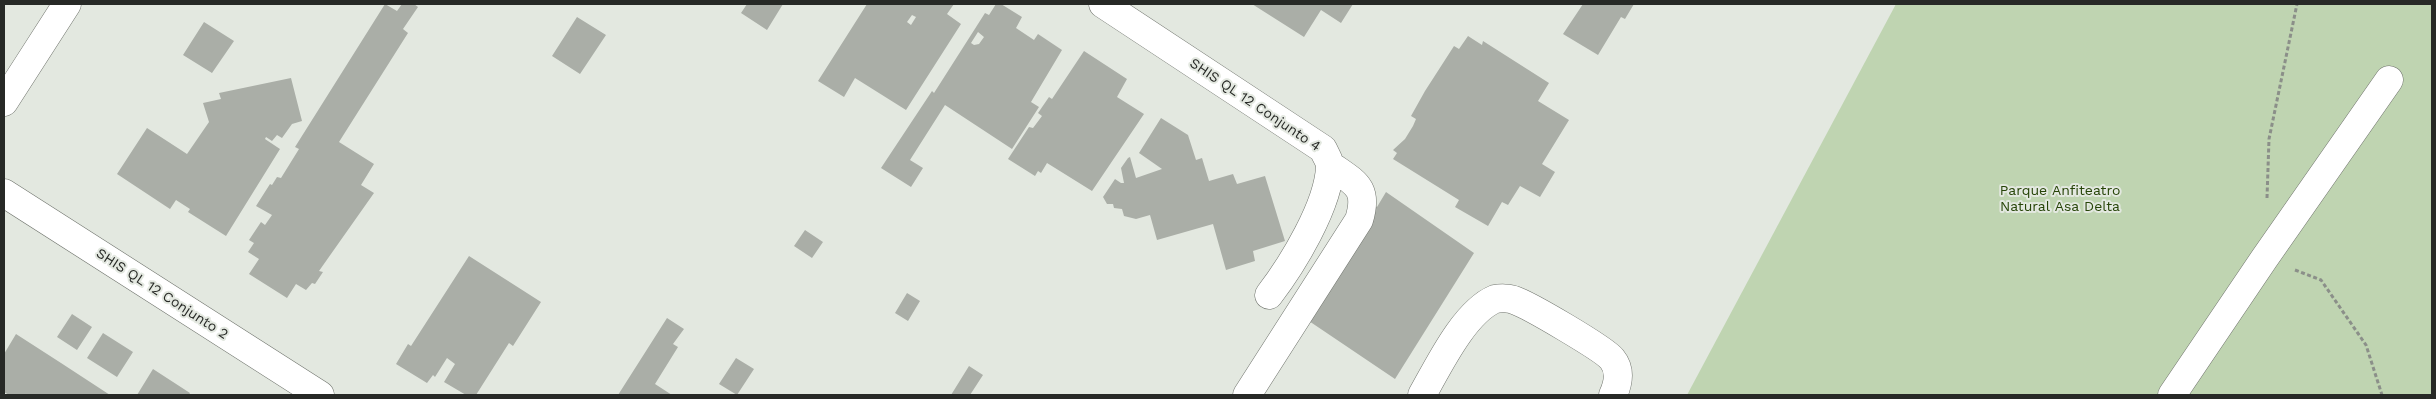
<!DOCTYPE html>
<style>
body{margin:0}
#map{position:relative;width:2436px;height:399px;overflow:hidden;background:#e3e8e0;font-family:"Work Sans",sans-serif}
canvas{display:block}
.frame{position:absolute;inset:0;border:5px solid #272926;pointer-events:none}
</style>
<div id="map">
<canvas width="2436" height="399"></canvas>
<div class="frame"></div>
</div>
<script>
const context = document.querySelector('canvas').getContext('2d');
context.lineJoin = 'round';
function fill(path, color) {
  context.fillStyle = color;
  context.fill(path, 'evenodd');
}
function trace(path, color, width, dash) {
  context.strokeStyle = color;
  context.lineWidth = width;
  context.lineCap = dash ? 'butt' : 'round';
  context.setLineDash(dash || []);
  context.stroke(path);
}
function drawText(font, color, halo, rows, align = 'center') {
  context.font = font + ' "Work Sans",sans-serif';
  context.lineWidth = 4;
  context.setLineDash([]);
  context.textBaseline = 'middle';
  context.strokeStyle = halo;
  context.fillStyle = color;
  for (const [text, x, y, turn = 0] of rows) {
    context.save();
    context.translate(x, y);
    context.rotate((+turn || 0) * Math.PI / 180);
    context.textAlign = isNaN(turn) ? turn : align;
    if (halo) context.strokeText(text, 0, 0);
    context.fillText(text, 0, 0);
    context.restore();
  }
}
const green = new Path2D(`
 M1896,4H2432V395H1687Z`);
const building = new Path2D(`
 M385,4L397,11L402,4H414L418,7L403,29L408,33L339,142L374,164L361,185L374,193L319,271L323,272L315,284L312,283L306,290L296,284L287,298L249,274L259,259L248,252L254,243L249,240L261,222L265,225L272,215L256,206L270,184L272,185L277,177L281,178L299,149L295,147Z
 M747,4H783L767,30L741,13Z
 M867,4H954L947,14L961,24L906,110L855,78L844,97L818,81ZM912,15L916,17L911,25L907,22Z
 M996,4H1001L1022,17L1016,28L1034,40L1038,34L1062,50L1031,102L1039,107L1012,149L945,105L910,160L923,168L911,187L881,168L932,91L934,93L985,13L989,15ZM978,32L984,37L979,44L974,45L971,43Z
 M1252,4H1353L1341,23L1321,10L1304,37Z
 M1583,4H1634L1625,19L1621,17L1598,55L1563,34Z
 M577,17L606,35L580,74L552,56Z
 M204,22L234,41L212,73L183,55Z
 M1468,36L1482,45L1483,41L1549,83L1538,101L1569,120L1542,164L1555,172L1540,197L1520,186L1508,205L1502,202L1488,226L1455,207L1459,200L1393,159L1397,153L1393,150L1405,139L1413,126L1416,119L1411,116L1425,91L1454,46L1459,49Z
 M1084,51L1127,79L1117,97L1144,114L1092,191L1047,163L1041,173L1038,171L1035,176L1008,159L1029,127L1033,128L1042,116L1038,113L1049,97L1052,99Z
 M291,78L302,121L292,124L282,138L277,135L272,141L266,137L265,139L280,149L226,236L188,212L190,209L176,200L170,209L117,174L147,128L187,154L209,122L203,103L221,99L219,93Z
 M1161,118L1188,135L1196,160L1202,158L1209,181L1233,174L1237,184L1265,176L1285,241L1253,251L1255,261L1226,270L1213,224L1157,240L1150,215L1136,219L1124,216L1122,209L1114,208L1113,204H1107L1103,197L1115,179L1121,183H1124L1121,168L1128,158L1130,157L1136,178L1162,169L1139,153Z
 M1386,192L1474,253L1395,379L1306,319L1359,195L1377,207Z
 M805,230L823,242L812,258L794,246Z
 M469,256L541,302L513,346L509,343L476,395H466L444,382L455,364L447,358L435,377L433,375L427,383L396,364L408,344L411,346Z
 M907,293L920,301L908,321L895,313Z
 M72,314L92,327L77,350L57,337Z
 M667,318L684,329L673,344L678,347L655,384L672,395H618Z
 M103,333L133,352L117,377L87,358Z
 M16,334L61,363L110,395H9L4,392V354Z
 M736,358L754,369L737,395L719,384Z
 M969,366L983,375L970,395H951Z
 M153,369L190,393L189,395H137Z`);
const path = new Path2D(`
 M2267,198L2269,139L2297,4
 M2295,270L2321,280L2366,345L2382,395`);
const minor = new Path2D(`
 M1103,4L1323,149C1325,154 1330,161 1330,166C1329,205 1292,265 1269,295
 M4,102L67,4
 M4,193L320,395
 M1247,395L1359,220C1369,187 1355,183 1330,165
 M1422,395C1438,367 1464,312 1495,299C1500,298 1510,298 1514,300C1529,305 1604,349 1612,359C1621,370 1618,384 1613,395
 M2172,395L2264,259L2389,80`);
const streetNames = [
 ["SHIS QL 12 Conjunto 4",1255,105,34],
 ["SHIS QL 12 Conjunto 2",162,294,33]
];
const parkNames = [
 ["Parque Anfiteatro",2060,191],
 ["Natural Asa Delta",2060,207]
];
fill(green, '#bfd4b1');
fill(building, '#aaaea7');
trace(minor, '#6f736c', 29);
trace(path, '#8b8f89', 3, [4, 2.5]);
trace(minor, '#fff', 28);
drawText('14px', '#272926', '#e3e8e0', streetNames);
drawText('14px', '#264407', '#e3e8e0', parkNames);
</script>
